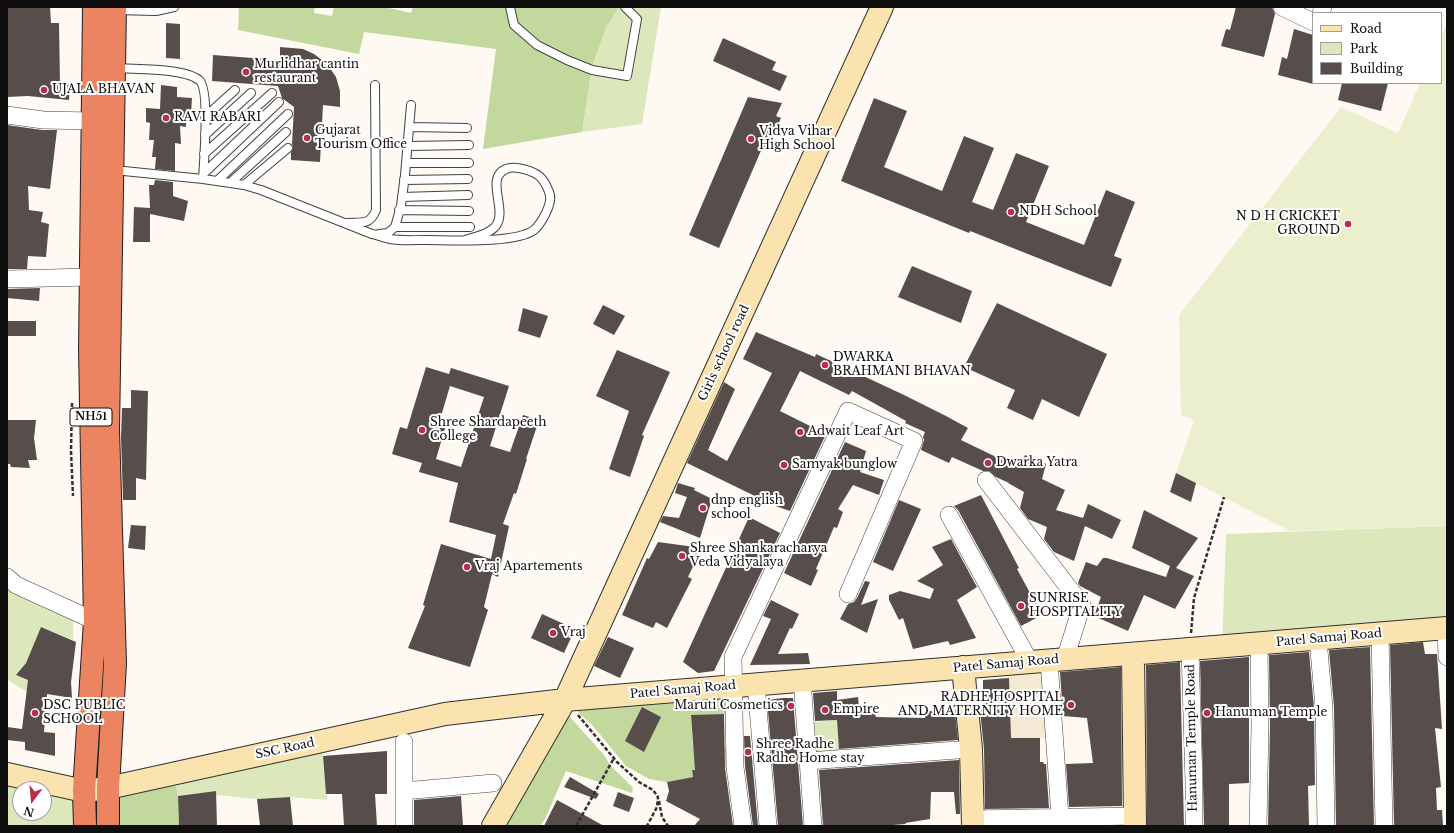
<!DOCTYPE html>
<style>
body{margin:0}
#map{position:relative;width:1454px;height:833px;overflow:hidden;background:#fef9f2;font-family:"Libre Baskerville",serif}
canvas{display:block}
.frame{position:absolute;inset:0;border:8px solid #0f0f0f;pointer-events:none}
.legend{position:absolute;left:1312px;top:12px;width:130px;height:72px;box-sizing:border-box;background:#fff;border:1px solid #9f9f9f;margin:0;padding:5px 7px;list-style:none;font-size:12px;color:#0f0f0f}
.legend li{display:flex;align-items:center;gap:8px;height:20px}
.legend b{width:20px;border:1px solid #9f9f9f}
.north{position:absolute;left:12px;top:781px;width:40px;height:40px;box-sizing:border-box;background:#fff;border:1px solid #9f9f9f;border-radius:50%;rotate:196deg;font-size:11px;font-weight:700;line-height:16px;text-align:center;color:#0f0f0f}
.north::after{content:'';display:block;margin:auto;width:14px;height:18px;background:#b92d51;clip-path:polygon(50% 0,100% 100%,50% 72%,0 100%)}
</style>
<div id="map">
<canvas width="1454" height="833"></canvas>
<div class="frame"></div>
<ul class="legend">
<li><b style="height:5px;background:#fbe3b0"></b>Road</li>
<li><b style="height:11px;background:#dce8bc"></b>Park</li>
<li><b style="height:11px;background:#574e4c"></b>Building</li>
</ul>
<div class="north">N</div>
</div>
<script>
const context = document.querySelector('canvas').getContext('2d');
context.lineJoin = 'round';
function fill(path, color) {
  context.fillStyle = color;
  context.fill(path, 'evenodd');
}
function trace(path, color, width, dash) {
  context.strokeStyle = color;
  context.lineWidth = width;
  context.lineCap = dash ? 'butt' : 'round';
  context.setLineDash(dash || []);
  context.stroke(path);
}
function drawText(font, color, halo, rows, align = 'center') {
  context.font = font + ' "Libre Baskerville",serif';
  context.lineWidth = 4;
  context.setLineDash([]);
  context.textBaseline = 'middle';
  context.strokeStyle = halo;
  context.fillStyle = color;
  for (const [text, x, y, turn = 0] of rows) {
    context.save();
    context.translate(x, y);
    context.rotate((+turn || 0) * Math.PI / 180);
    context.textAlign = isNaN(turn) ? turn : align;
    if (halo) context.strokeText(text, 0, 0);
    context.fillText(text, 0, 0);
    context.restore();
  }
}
const farmland = new Path2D(`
 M1049,661L1055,738H1011L1007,664Z`);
const green = new Path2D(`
 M619,7H661L642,124L582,132L592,68L607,26Z
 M1447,526V628L1222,646L1226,534Z
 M7,588L73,611V640L41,627L26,663L16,675L30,680L27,692L7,679Z
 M837,720L840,758L808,761L805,723Z
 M321,741L327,800L290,797L257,799L216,795V791L178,796L173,774Z
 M7,774L75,789V826H7ZM20,789H44V813H20Z`);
const forest = new Path2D(`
 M239,7H315L314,13L332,16L334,7H384L411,13L413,7H506V13L515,11L516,7H619L607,26L592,67L582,132L483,149L496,49L364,32L359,54L238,30Z
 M724,687L726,714L691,716L693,749L729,748L730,768L692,770L693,777L667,782L649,779L626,766L593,726L565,700Z
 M561,707L604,755L610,765L633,788L632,793L566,771L545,819L540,826H493Z
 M173,774L178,796L179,826H116L114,786Z`);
const pitch = new Path2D(`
 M1447,23V526L1290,531L1176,473L1194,420L1181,415L1179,315L1341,107L1398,133L1420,83H1441V37Z`);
const building = new Path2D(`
 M7,7H50L51,23H59L60,84H70L69,100L28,96L7,97Z
 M1236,7H1272L1275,14L1264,57L1221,46L1226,29L1230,30Z
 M166,23L180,24V59L166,58Z
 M1294,29L1313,35V84L1278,75L1282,57L1287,59Z
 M723,38L776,62L772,70L787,76L780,91L713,61Z
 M280,47L303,49L314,54L327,64L336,77L340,91V107L323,105L320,162L291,160V152L293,147L292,144L294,107L282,98L278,86L212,81L213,55L280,60Z
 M1342,83H1388L1381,111L1338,100Z
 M161,85L177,87V97L192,98L191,114H186V127L180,126L181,144L175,143V171L155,169L156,157H152L154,140H149L150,123L146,122V108L160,109Z
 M748,97L782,103L776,116L781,118L767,150L763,146L719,248L689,235Z
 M874,98L907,111L884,167L942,191L964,136L994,148L972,202L993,210L1016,153L1049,166L1026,222L1084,245L1106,190L1135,202L1114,256L1122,259L1111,287L970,231L969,233L841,181Z
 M7,125L42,130H57L50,189L28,186L29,210L43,212L41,222L49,224L46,257L28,256L27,269H7Z
 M155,180L173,182V196L188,201L184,221L150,214V211V242H133L134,207L150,208L149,185H154Z
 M912,266L972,291L961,323L898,297Z
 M40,288L39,301L7,298V289Z
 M997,303L1107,354L1079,417L1042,399L1033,420L1007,408L1015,390L964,367Z
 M603,305L625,316L614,335L593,324Z
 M523,308L548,316L540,338L518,331Z
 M7,321H36V336H7Z
 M756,332L815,357L816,354L902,394L946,416L968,428L961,440L1019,468L1025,455L1046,464L1042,479L1065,490L1056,510L1083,518L1088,504L1121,520L1112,539L1085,526L1074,561L1054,552L1044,539L1047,527L1028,519L1020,508L1024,492L1008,483H1009L996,477L989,471H983L952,457L949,463L921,450L924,440L923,437L925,432L905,423L906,421L852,391L849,395L800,371L780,411L826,434L790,511L758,500L759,498L687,463L724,382L735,389L708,450L727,461L772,373L743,359Z
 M617,350L670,372L642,435L644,436L630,477L609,469L629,411L596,396Z
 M426,367L449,374L451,368L509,386L490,446L510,452L523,415L539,420L526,459H527L516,494L514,493L503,524L509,526L498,577L492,574L484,607L488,610L470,667L408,648L425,606L423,605L441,544L491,559L496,535L449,522L458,483L419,472L422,463L392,454L400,427L407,429ZM450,386L484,397L461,467L436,459L446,425L439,423Z
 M131,390L148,391L146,480L136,478V500H123L121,437L122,408H131Z
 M7,420H36L34,438L37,460H28L30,468L11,467L10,464H7Z
 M845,442L866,451L860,472L884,480L879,495L853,485L838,509L843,512L837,528L834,527L816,569L818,570L811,586L784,573Z
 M1176,473L1196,483L1191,502L1170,492Z
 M678,483L695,488L694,490L712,499L700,538L660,522L663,516L679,518L687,497L675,493Z
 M981,495L1019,568L1017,569L1042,615L1021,626L958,510L954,506Z
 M899,500L921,509L893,571L873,562Z
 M1144,510L1198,538L1176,568L1194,576L1175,609L1144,595L1128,631L1094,616L1101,597L1080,586L1078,583L1086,562L1097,566L1103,558H1107L1166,577L1170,566L1132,548Z
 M749,517L780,533L714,671L698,673L683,662Z
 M131,525L146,526L145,550L128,548Z
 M951,539L977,587L957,600L976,638L950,645L948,641L913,649L903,618L899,620L889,600V595L900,591L930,599L934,589L917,581L943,565L932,547Z
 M658,542L702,548L688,577L692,579L667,628L656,622L653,628L622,615L647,558L649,559Z
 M865,581L870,582L861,605L878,599L867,633L840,619L848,604L854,602L857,598Z
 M771,600L799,614L792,629L790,628L778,654L808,653L810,664L750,665L771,619L763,616Z
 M542,614L575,629L564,653L531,638Z
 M41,627L76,642L71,682L72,698L47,694L44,732L55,733V756L25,750V742L7,740V727L22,729L28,680L16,675L26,663Z
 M608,637L634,648L620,678L594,666Z
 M1423,642L1425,654H1437L1442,729L1435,728L1441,787L1436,788L1437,810H1442L1443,826H1394L1390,645Z
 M1370,647L1374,826H1336L1334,707L1329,650Z
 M1309,652L1314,708L1315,785L1308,786L1309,826H1268L1270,726L1269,655Z
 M1249,657V783L1229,784V826H1204L1200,661Z
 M1180,662L1184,826H1147L1146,665Z
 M1121,667L1122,806L1069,807L1066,764L1093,763L1087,718L1063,716L1060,672Z
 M1009,678L1011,738H1040V762H1043L1044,764H1046L1049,808L985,809L984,749L980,710H983V680Z
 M837,691V700L858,697L859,708L874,709L876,717L925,718V711L955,712L958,740L839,749L837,720L815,721L813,693Z
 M783,698H793L803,826H778L767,700Z
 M642,707L661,717L644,752L625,741Z
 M724,714L725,768L733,826H694L700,819L666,801L669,791L667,782L693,777L692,770H695L691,715Z
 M744,736H750L758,826H753L745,766Z
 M387,751V794H375L377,826H344L342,794H326L323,756Z
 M959,760L960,814H956L954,792H931L930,819L905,823L906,824L880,826H823L819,770Z
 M570,777L599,794L596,799L564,787Z
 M216,791L217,826H179L178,796Z
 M618,792L634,798L629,812L613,806Z
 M461,796L463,826H414V800Z
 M290,797L293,826H260L257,799Z
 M557,800L570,807L604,826H544Z`);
const path = new Path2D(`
 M72,403L71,451L73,496
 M1191,633L1194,598L1224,497
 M578,715L617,762L639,782L653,790L658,797L657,807L647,826
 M659,801L662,817L668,826
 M576,826L614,758`);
const lane = new Path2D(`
 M510,7L514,25L537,45L567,60L592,70L627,76L637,19L625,7
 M115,10L156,11L174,7
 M115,68C135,69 184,68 199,80C210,88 204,162 203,179L244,185L261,190L372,234C378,235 384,238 390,239C401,241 414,240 426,240C450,240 515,244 534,230C541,224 552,205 550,195C549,191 545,182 542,179C536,171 515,165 506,169C484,178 509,211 495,227C487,235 475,237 465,240
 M205,117L235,90
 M410,127L467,128
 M205,135L251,93
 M408,146L469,145
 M204,154L272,93
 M406,163H469
 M114,170L203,179
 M204,173L279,102
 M404,180L468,179
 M217,181L288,114
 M230,183L286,132
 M244,185L288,148
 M402,197L468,195
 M399,210L469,211
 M348,223C363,222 370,225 376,210L375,85
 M395,227H470
 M379,234L388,233L395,227L401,206L405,175L411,105`);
const street = new Path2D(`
 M1282,7L1313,22
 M1321,13L1323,7
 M7,115L43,120L93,121
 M7,279L91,277
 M986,480L1082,605L1065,659
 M949,515L1030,662
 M7,577L16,585L95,621
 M1446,628L1447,657
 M1380,634L1384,826
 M1318,639L1324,707L1326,826
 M1190,649L1194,782V826
 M1049,661L1060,817
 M802,680L813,826
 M756,684L768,826
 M404,742V826
 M808,761L971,749
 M404,791L493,783
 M972,819L1135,816
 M743,826L735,767L733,657L848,411L914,441L848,594
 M1258,826L1260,726L1259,644`);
const secondary = new Path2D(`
 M1133,654L1135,826
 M963,667L971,749L973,826
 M7,774L84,791L108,788L445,714L565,700L1447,628
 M493,826L565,700L882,7`);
const highway = new Path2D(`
 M85,826L84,791L95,621L90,349L94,7
 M108,826V788L115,663L108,429L115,7`);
const markers = [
 [246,72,4,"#b92d51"],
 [44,90,4,"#b92d51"],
 [166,118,4,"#b92d51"],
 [307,138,4,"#b92d51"],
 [751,139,4,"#b92d51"],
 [1011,212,4,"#b92d51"],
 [1348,224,4,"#b92d51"],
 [825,365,4,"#b92d51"],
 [422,430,4,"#b92d51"],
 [800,432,4,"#b92d51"],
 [988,463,4,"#b92d51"],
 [784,465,4,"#b92d51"],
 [703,508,4,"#b92d51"],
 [682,556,4,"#b92d51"],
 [467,567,4,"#b92d51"],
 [1021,606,4,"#b92d51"],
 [553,633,4,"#b92d51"],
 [1071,705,4,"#b92d51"],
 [791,706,4,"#b92d51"],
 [825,710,4,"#b92d51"],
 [35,713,4,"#b92d51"],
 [1207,713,4,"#b92d51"],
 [748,752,4,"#b92d51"]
];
const shields = [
 [91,417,42]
];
const shieldNames = [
 ["NH51",91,417]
];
const poiNames = [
 ["Murlidhar cantin",254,65],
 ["restaurant",254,79],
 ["UJALA BHAVAN",52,90],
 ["RAVI RABARI",174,118],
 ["Gujarat",315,131],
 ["Tourism Office",315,145],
 ["Vidya Vihar",759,132],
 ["High School",759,146],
 ["NDH School",1019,212],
 ["N D H CRICKET",1340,217,"right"],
 ["GROUND",1340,231,"right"],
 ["DWARKA",833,358],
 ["BRAHMANI BHAVAN",833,372],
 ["Shree Shardapeeth",430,423],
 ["College",430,437],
 ["Adwait Leaf Art",808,432],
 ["Dwarka Yatra",996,463],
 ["Samyak bunglow",792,465],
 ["dnp english",711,501],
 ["school",711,515],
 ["Shree Shankaracharya",690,549],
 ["Veda Vidyalaya",690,563],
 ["Vraj Apartements",475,567],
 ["SUNRISE",1029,599],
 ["HOSPITALITY",1029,613],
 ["Vraj",561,633],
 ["RADHE HOSPITAL",1063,698,"right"],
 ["AND MATERNITY HOME",1063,712,"right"],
 ["DSC PUBLIC",43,706],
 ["SCHOOL",43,720],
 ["Maruti Cosmetics",783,706,"right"],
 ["Empire",833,710],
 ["Hanuman Temple",1215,713],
 ["Shree Radhe",756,745],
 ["Radhe Home stay",756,759]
];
const streetNames = [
 ["Girls school road",724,353,-65],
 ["Patel Samaj Road",1329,638,-5],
 ["Patel Samaj Road",1006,664,-5],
 ["Patel Samaj Road",683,690,-5],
 ["Hanuman Temple Road",1192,738,-91],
 ["SSC Road",285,749,-12]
];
fill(farmland, '#f4ead3');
fill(green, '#dce8bc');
fill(forest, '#c3d89c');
fill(pitch, '#ebefce');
fill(building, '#574e4c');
trace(lane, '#424242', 10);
trace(street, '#424242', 18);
trace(secondary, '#313131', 24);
trace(highway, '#202020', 24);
trace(path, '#313131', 2.5, [4, 2]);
trace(lane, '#fff', 8);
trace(street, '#fff', 17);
trace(secondary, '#fbe3b0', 22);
trace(highway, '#ed8461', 22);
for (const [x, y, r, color] of markers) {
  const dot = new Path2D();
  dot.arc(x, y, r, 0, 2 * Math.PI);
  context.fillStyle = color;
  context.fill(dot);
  trace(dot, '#fff', 1.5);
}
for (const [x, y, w] of shields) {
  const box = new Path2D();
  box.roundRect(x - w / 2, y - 9, w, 18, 3);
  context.fillStyle = '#fff';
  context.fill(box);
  trace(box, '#0f0f0f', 1);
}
drawText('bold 11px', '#0f0f0f', null, shieldNames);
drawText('12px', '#0f0f0f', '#fff', poiNames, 'left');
drawText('12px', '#0f0f0f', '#fff', streetNames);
</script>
